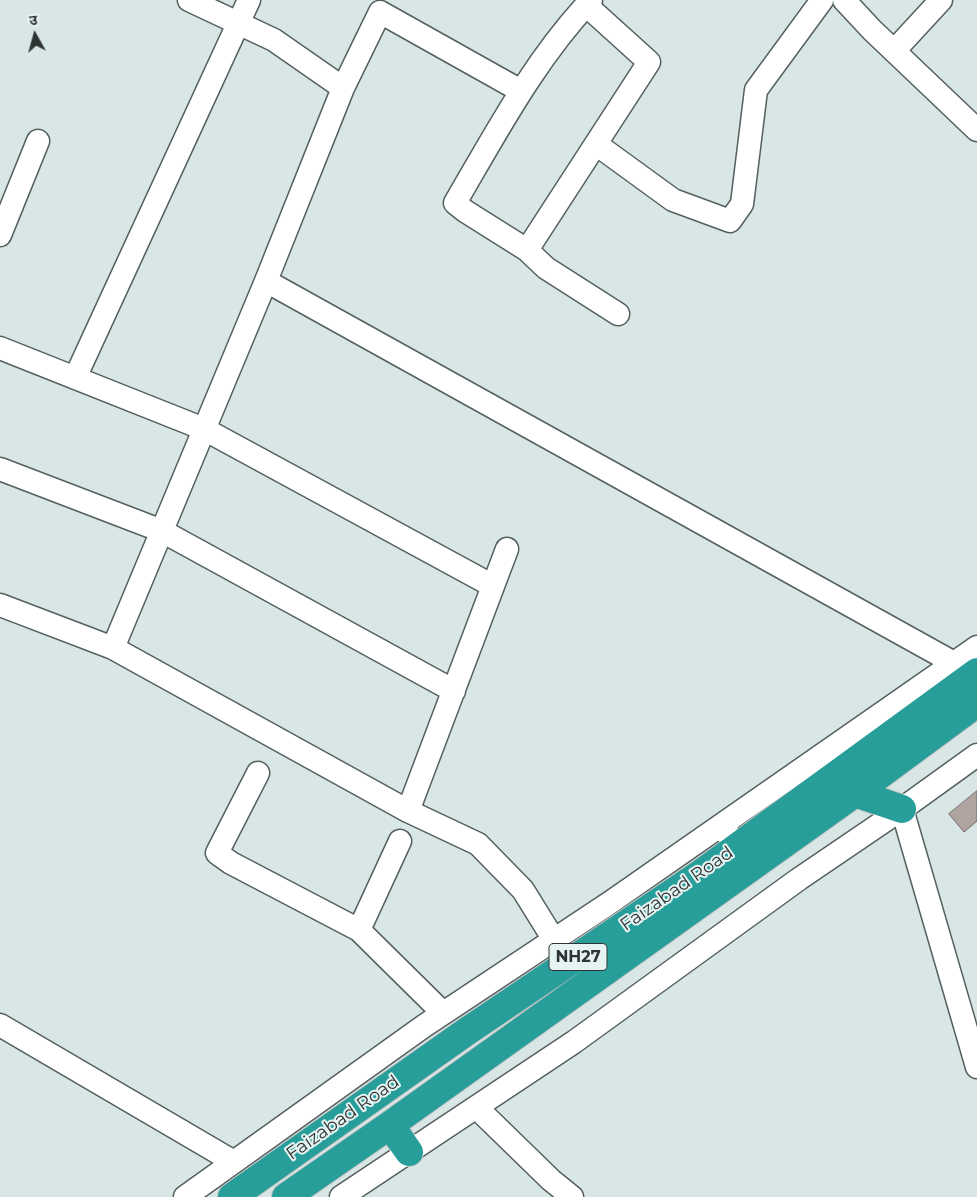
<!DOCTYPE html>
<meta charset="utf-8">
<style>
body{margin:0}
#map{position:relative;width:977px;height:1197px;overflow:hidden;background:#d8e6e5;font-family:Montserrat,"Noto Sans Devanagari",sans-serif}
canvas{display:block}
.north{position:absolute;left:10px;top:10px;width:50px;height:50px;-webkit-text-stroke:4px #e5f3f2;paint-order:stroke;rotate:353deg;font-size:14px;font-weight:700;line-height:20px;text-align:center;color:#2e3433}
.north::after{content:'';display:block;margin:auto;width:18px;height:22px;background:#2e3433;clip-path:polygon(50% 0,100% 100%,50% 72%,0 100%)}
</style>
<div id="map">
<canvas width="977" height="1197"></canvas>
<div class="north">उ</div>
</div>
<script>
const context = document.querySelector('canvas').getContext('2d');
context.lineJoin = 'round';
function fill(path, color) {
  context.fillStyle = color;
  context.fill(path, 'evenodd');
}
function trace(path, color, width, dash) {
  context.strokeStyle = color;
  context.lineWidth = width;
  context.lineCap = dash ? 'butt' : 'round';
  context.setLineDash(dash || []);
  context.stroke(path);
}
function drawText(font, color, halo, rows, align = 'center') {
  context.font = font + ' Montserrat,sans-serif';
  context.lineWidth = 4;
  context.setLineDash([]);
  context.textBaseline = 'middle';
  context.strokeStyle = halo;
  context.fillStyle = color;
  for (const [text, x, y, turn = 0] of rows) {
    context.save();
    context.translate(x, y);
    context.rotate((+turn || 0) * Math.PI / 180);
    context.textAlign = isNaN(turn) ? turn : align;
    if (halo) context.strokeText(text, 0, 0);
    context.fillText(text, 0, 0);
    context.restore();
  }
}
const building = new Path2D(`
 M977,791V821L964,832L949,814Z`);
const minor = new Path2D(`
 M189,0L274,40L343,88
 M844,0L872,30L977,130
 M586,5L649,62L527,250L465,211L455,203C496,133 535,59 591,0
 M894,51L941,0
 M596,144L673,200L730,221L742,204L756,90L822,0
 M0,235L38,141
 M527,250L546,268L618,314
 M266,281L954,663
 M0,348L204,429L493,586
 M75,378L249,0
 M0,469L162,531L454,691
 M0,605L113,648L408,811L478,844L523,890L554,940
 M113,648L266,281L343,88L380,12L521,91
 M258,773L217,853L231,863L359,930L443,1013
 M902,809L977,1067
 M408,811L507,549
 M723,831L730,819L977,647
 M359,930L400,841
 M0,1025L234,1162
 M476,1107L551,1180L572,1197
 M185,1197L424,1026L608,904L730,819
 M341,1197L574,1042L799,879L902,809L977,755`);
const highway = new Path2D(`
 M855,793L902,809
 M390,1125L409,1152
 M232,1197L466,1032L700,874L977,672
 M286,1197L390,1125L855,793L977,703`);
const shields = [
 [578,957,58]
];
const shieldNames = [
 ["NH27",578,957]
];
const streetNames = [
 ["Faizabad Road",677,889,-35],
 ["Faizabad Road",343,1118,-35]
];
fill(building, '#b0a4a1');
trace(building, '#776c69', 1);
trace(minor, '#53605f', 25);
trace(highway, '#c0c2c2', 30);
trace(minor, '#fff', 22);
trace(highway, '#279e9a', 28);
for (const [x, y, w] of shields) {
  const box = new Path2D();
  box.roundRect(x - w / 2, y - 13.5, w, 27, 4);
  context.fillStyle = '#e5f3f2';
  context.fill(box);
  trace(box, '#2e3433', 1);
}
drawText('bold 16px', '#2e3433', null, shieldNames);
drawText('18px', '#2e3433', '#e5f3f2', streetNames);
</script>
